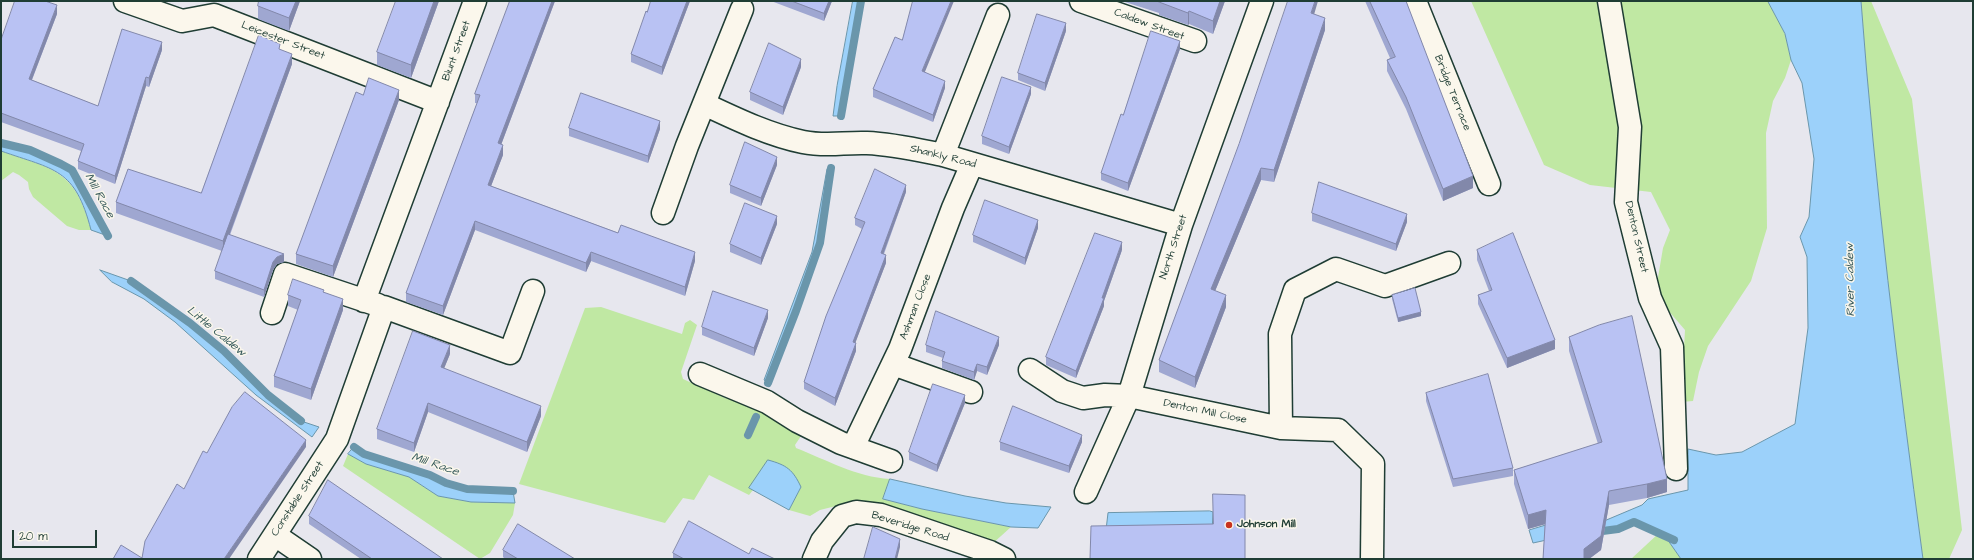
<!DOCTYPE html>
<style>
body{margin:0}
#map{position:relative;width:1974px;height:560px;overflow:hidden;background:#e7e7ee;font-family:"Architects Daughter",sans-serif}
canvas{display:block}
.frame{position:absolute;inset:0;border:2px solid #1f3d34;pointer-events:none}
.scale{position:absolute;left:12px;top:530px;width:85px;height:18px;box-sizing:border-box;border:2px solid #1f3d34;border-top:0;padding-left:5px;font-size:12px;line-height:14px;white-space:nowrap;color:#1f3d34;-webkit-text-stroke:3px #fbf7ec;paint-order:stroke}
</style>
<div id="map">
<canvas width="1974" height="560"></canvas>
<div class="frame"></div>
<div class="scale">20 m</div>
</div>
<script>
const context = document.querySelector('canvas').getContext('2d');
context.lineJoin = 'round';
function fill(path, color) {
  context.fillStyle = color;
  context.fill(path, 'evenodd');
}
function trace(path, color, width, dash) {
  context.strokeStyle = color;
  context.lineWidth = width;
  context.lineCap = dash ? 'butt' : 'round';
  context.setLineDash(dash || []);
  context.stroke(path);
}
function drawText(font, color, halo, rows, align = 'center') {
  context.font = font + ' "Architects Daughter",sans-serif';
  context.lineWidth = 3;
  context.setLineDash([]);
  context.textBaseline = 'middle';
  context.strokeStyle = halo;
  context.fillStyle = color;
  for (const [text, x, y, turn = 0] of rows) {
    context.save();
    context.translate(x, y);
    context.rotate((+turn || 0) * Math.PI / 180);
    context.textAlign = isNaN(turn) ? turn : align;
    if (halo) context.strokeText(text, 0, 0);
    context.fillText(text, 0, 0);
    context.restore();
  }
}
const green = new Path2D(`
 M1471,1H1768L1785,34L1791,60L1785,78L1773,101L1766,133L1767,228L1751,281L1708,346L1699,372L1693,401L1681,402L1685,330L1655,295L1663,248L1670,230L1651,192L1590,185L1544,165Z
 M1861,1H1871L1912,99L1962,530L1949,559H1923C1898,373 1875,188 1861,1Z
 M1,151C54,170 75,169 91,230H79L67,226L33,197L29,189L28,182L19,175L13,172L1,181Z
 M601,307L682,334L685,323L690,320L697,325L681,372L683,379L725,398L749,403L800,433L801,436L795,445L796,448C827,460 856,477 890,479L883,499L922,509L1011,527L991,545L865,501L852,502L820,510L810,516L789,510L801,487L749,488L753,490L749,495L709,475L694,500L683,498L665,523L519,484L585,308Z
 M348,454L366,464L409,477L438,496L471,502L515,503L513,515L490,553L480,559L343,466Z
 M1659,533L1665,536L1681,559H1631Z`);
const water = new Path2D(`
 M853,1H861L841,116H833L837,86Z
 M1768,1H1861C1875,188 1898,373 1923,559H1681L1665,536L1635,522L1618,529L1604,532H1583L1533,543L1529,530L1559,521H1604L1642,505L1648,499L1688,490V449L1716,455L1742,452L1795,424L1808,328L1807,257L1800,237L1809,217L1814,159L1802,83L1791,60L1785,34Z
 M1,143L30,150L61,164L72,170L108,236L91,230C75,168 55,170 1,151Z
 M831,168L820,243L796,311L768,383L764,380L812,252L827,169Z
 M100,270L131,281L190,323L224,351L268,395L301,421L319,427L312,437L256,395L175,322L144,299L112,282Z
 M354,447L364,454L430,475L446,483L467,489L513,491L515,503L471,502L438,496L409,477L366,464L348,454Z
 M768,460C787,465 793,470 801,487L789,510L749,488Z
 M890,479L965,496L1006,503L1051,507L1038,528L1011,527L922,509L883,499Z
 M1210,511L1213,512L1212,533L1106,530L1108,513Z`);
const stream = new Path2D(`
 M841,116L861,1
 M1,143L30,150L61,164L72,170L108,236
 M131,281L190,323L224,351L268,395L301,421
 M768,383L796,311L820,243L831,168
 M748,435L756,417
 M354,447L364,454L430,475L446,483L467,489L513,491
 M1595,532L1618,529L1634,522L1674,540`);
const minor = new Path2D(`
 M125,1L182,21L214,15L438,102
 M1081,1L1195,41
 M1415,1L1489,184
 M1609,1L1630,127L1626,202L1650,298L1672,347L1676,469
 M704,104C736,119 769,135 803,142C828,147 844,142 867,143C893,144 918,150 943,155L1181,225
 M943,155L998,15
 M663,213L687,146L742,9
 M364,301L475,1
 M272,313L285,274L378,305
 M893,364L971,392
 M1030,370L1062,391L1083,398L1105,395L1129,396L1281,428L1338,430L1373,464L1372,559
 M700,374L767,402L797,421L841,443L891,461
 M1281,428L1280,334L1295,290L1336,269L1385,286L1449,263
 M853,447L900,349L953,208L972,164
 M1086,492L1129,396L1181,225L1262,1
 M275,535L310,559
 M259,559L337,439L384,307L510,353L533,291
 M814,559L822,541L842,516L856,512L881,515L902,522L990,552L1004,559`);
const wall = new Path2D(`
 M300,1L289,31L258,19V6Z
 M439,1L411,78L377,65V52Z
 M510,1H555L501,145L503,155L491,186L695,261L685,296L591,261L586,272L475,230L443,315L406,302V293L477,103H475V94Z
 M690,1L662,75L631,62V54L647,12Z
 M771,1H832L824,21Z
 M1122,1H1225L1213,34L1189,24L1188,25L1159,15V13Z
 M1365,1H1406L1473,188L1443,201L1406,109L1387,71V60L1390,58Z
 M57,14L32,80L98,106L162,50L149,87L146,86L115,184L78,169V161L81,151L1,122V40Z
 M1314,14L1325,30L1274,182L1261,180L1215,291L1226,307L1195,388L1159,372V360Z
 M1066,31L1045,91L1018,80V73Z
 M902,40L925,73L945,88L933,122L873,97V89Z
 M1180,49L1128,191L1101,180V173L1123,115Z
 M280,50L292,64L230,235L284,262L277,264L273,270L264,297L215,279V271L222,251L116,213V202L201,193Z
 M801,67L783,115L750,100V92Z
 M1031,94L1009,154L982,144V136Z
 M363,95L399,100L333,277L296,264V254Z
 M569,128L660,129L648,163L569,136Z
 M777,165L761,206L730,193V185Z
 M906,192L884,254L886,263L855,343L856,351L835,406L804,389V382L862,229L855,225V218Z
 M1312,213L1407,222L1396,251L1312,221Z
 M777,224L761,265L730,252V244Z
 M1038,228L1025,265L973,242V235Z
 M1122,250L1104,301V306L1076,378L1046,365V357Z
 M1477,250L1555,349L1507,368L1478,304V295L1489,291L1477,260Z
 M324,292L343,310L311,400L274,387V376L298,310L288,306V295Z
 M1392,295L1421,316L1398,322L1392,299Z
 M768,318L754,356L702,335V327Z
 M1569,337L1667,492L1647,498L1609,505L1601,550L1589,559H1543L1545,524L1528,529L1514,484V470L1598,444L1569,351Z
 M926,345H999L987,375L977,371L974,380L942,368V361L943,358L926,352Z
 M450,354L444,368L541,416L527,452L428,412L414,452L377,439V429Z
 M1426,393L1513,468V476L1453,487L1426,401Z
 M965,403L937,472L909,460V452Z
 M1000,442H1082L1069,473L1000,450Z
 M309,516L443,559H361L309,524Z
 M503,550L575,559H505L503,557Z
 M673,553L749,554L775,559H673Z`);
const shadedWall = new Path2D(`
 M296,1H300L289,31V18Z
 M434,1H439L411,78V65Z
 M552,1H555L498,153V143Z
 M687,1H690L662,75V67Z
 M829,1H832L824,21V13Z
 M951,1H954L922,79V71Z
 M1220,1H1225L1213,34V21Z
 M1315,1H1318L1311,25V13Z
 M57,5V14L29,87V79Z
 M1189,11V24L1188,25V13Z
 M1325,18V30L1274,182V170Z
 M1066,23V31L1045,91V83Z
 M1180,41V49L1128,191V183Z
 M162,42V50L149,87V78Z
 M292,54V64L223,252V241Z
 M801,59V67L783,115V107Z
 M146,77V86L115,184V176Z
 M945,81V88L933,122V115Z
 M1031,87V94L1009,154V147Z
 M399,90V100L333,277V266Z
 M660,121V129L648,163V156Z
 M503,145V155L488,194V185Z
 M777,157V165L761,206V198Z
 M1261,168V180L1211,301V289Z
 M1473,176V188L1443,201V189Z
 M906,185V192L881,260V253Z
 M1407,214V222L1396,251V244Z
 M777,216V224L761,265V258Z
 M1038,220V228L1025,265V258Z
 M475,221V230L443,315V306Z
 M1122,242V250L1104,301V306L1076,378V371Z
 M591,252V261L586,272V263Z
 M695,252V261L685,296V287Z
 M284,254V262L277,264L273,270L264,297V290L273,262L277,257Z
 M886,255V263L853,349V342Z
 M1226,295V307L1195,388V377Z
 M343,299V310L311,400V389Z
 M768,310V318L754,356V348Z
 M1421,312V316L1398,322V318Z
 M999,337V345L987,375V367Z
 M1555,340V349L1507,368V358Z
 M856,343V351L835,406V398Z
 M450,345V354L441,376V367Z
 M977,364V371L974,380V372Z
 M965,395V403L937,472V465Z
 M428,403V412L414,452V443Z
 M541,406V416L527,452V442Z
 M1082,435V442L1069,473V466Z
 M306,440V447L229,559H224Z
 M1667,479V492L1647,498V484Z
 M1609,491V505L1601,550L1589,559H1584V549Z
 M1546,510V524L1528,529V515Z
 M900,539V547L897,559H895Z`);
const building = new Path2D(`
 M15,1H45L57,5L29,79L98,106L122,29L162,42L149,78L146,77L115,176L78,161L84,144L1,113V40Z
 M259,1H296L289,18L258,6Z
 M396,1H434L411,65L377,52Z
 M510,1H552L498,143L503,145L488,185L618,233L621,225L695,252L685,287L591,252L586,263L475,221L443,306L406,293L480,95L475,94Z
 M651,1H687L662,67L631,54L646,11L647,12Z
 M792,1H829L824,13Z
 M913,1H951L922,71L945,81L933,115L873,89L895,37L902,40Z
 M1160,1H1220L1213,21L1189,11L1188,13L1159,2Z
 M1288,1H1315L1311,13L1325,18L1274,170L1261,168L1211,289L1226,295L1195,377L1159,360L1239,144Z
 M1370,1H1406L1473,176L1443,189L1406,97L1387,60L1395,57Z
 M1037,14L1066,23L1045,83L1018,73Z
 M1151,31L1180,41L1128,183L1101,173L1121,114L1123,115Z
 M259,35L280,44L279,49L292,54L223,241L116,202L128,169L201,193Z
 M769,43L801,59L783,107L750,92Z
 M1002,77L1031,87L1009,147L982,136Z
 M369,78L399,90L333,266L296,254L356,92L363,95Z
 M581,93L660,121L648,156L569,128Z
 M745,142L777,157L761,198L730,185Z
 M875,169L906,185L881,253L886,255L853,342L856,343L835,398L804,382L826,316L865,222L855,218Z
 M1319,182L1407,214L1396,244L1312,213Z
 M985,200L1038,220L1025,258L973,235Z
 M745,203L777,216L761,258L730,244Z
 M1095,233L1122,242L1102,298H1104L1076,371L1046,357Z
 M1513,233L1555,340L1507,358L1478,295L1492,290L1477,250Z
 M228,234L284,254L277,257L273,262L264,290L215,271Z
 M293,279L324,290L323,292L343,299L311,389L274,376L301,300L288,295Z
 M1415,288L1421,312L1398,318L1392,295Z
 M713,291L768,310L754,348L702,327Z
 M936,311L999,337L987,367L977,364L974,372L942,361L945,352L926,345Z
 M1632,316L1667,479L1647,484L1609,491L1601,536L1584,549V559H1543L1546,510L1528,515L1514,470L1602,442L1569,337L1599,325Z
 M413,331L450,345L441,367L541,406L527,442L428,403L414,443L377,429Z
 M1488,374L1513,468L1453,479L1426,393Z
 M933,384L965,395L937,465L909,452Z
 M245,392L306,440L224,559H113L121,545L142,558L145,541L177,484L184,489L203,451L207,453L232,407Z
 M1013,406L1082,435L1069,466L1000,442Z
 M328,480L443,559H372L309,516Z
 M1213,494L1245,495V559H1090L1091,526L1213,524Z
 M689,521L749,554L752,548L775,559H684L673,553Z
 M518,524L575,559H518L503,550Z
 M873,527L900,539L895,559H864Z`);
const markers = [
 [1229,525,4,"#c8321e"]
];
const streetNames = [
 ["Caldew Street",1149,25,20],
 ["Leicester Street",283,41,21],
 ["Blunt Street",457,51,-70],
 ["Bridge Terrace",1452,93,68],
 ["Shankly Road",943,157,14],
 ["Denton Street",1636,237,77],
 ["North Street",1174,247,-72],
 ["Ashman Close",916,307,-69],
 ["Denton Mill Close",1205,412,12],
 ["Constable Street",298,499,-57],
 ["Beveridge Road",910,527,17]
];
const poiNames = [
 ["Johnson Mill",1237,525]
];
const waterNames = [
 ["Mill Race",99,196,61],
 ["River Caldew",1851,280,-91],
 ["Little Caldew",216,332,39],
 ["Mill Race",435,465,19]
];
fill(green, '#c0e8a3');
fill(water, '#9cd1fa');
trace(water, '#6a96ab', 1);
trace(stream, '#6a96ab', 8);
trace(minor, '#1f3d34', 25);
trace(minor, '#fbf7ec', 22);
fill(wall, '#9fa7d1');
fill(shadedWall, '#8288aa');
fill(building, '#b9c2f3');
trace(building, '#8288aa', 1);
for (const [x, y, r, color] of markers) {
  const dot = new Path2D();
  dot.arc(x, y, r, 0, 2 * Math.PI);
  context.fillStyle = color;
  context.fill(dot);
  trace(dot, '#fbf7ec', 1.5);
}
drawText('11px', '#1f3d34', '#fbf7ec', streetNames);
drawText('bold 11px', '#1f3d34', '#fbf7ec', poiNames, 'left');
drawText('italic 12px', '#385b5c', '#fbf7ec', waterNames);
</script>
